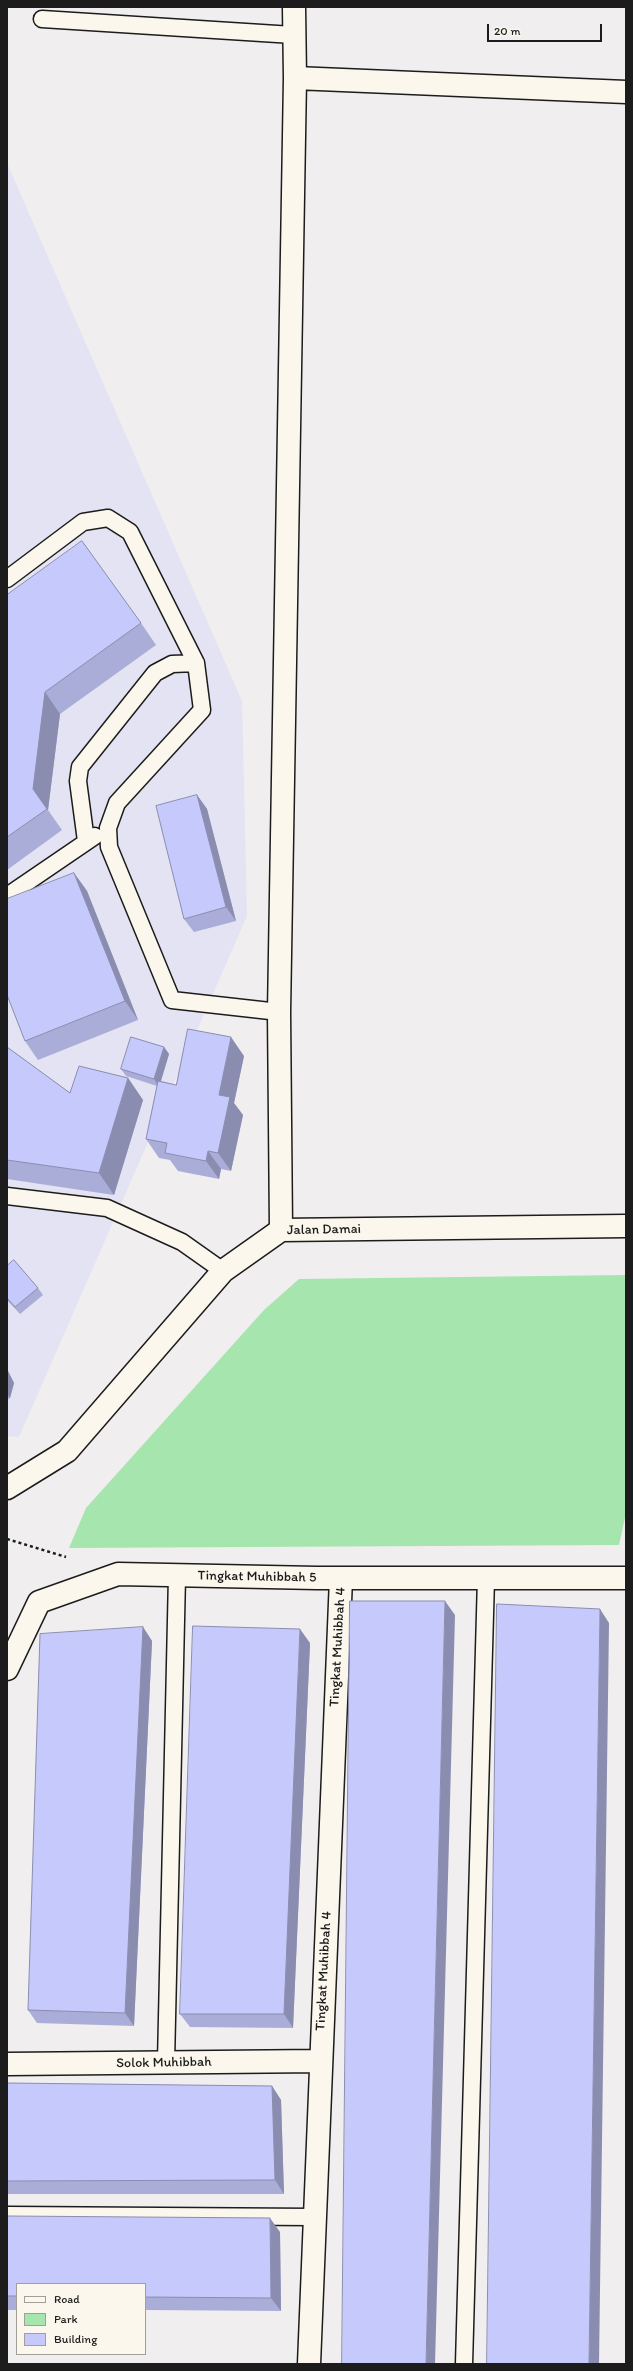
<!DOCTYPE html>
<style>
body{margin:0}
#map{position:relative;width:633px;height:2371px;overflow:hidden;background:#f0eeef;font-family:Itim,sans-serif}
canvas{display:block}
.frame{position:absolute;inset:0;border:8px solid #1c1c1c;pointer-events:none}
.legend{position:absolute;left:16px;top:2283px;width:130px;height:72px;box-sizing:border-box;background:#fbf7ec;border:1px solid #a29f99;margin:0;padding:5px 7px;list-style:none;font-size:12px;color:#1c1c1c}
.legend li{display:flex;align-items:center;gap:8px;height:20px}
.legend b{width:20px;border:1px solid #a29f99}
.scale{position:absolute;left:487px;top:24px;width:115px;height:18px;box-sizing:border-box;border:2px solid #1c1c1c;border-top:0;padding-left:5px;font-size:12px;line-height:14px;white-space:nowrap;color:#1c1c1c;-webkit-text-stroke:3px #fbf7ec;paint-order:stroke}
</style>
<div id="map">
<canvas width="633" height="2371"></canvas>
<div class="frame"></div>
<ul class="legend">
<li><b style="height:5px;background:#fbf7ec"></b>Road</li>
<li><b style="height:11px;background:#a6e5ad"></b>Park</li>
<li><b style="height:11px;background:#c6c9fb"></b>Building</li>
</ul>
<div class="scale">20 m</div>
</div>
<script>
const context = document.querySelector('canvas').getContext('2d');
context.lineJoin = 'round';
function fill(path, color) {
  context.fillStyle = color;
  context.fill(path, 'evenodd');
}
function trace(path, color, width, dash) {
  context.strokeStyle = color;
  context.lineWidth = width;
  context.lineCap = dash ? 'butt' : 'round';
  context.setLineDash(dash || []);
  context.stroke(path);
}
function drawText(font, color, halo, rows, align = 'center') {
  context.font = font + ' Itim,sans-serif';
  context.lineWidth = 3;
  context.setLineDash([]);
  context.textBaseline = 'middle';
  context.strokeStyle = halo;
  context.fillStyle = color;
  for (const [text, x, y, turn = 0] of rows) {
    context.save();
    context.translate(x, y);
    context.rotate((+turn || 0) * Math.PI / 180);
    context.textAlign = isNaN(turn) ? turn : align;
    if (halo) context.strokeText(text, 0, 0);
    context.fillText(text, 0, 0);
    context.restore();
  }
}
const built = new Path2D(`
 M7,163L242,701L247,916L19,1437L7,1436Z`);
const green = new Path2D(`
 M626,1275V1513L619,1545L69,1548L86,1508L264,1310L299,1279Z`);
const path = new Path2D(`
 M7,1539L66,1557`);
const service = new Path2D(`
 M42,19L293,35
 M7,579L83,522L108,518L130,532L196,663L202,710L117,803L108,828L109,847L172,1000L279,1012
 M86,841L78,781L80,767L155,673L172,664L196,663
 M7,896L95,836
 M7,1196L107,1208L182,1242L223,1271
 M166,2062L177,1576
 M7,2215L314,2217
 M464,2364L486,1578`);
const minor = new Path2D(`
 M295,78L626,92
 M281,1230L279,1012L295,78L294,7
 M7,1669L39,1602L118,1574L317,1578H626
 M7,2064L320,2061
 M309,2364L341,1578`);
const secondary = new Path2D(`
 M7,1488L67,1451L223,1271L281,1230L626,1226`);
const wall = new Path2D(`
 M7,595L141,623L156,645L60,714L48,810L62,830L7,870Z
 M197,795L207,809L236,921L194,932L184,919Z
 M74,873L87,891L138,1020L38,1060L25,1041Z
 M7,1047L70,1093L128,1078L143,1100L114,1195L7,1179Z
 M164,1047L169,1054L161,1081L176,1085L244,1056L234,1103L243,1115L231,1171L221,1169L219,1179L178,1171L170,1160L159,1158L146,1139L157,1086L126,1076L121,1069Z
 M7,1266L38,1288L43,1295L20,1314L7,1300Z
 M7,1369L14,1383L10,1398L7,1400Z
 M143,1627L152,1641L134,2026L37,2023L28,2010Z
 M310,1643L293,2028L190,2027L180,2014Z
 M7,2083L272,2086L281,2100L284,2194H7Z
 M7,2216L280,2232L281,2311L145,2310V2284H17V2310H7Z`);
const shadedWall = new Path2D(`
 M45,692L60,714L48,810L33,789Z
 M197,795L207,809L236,921L226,907Z
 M74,873L87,891L138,1020L125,1001Z
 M231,1037L244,1056L234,1103L243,1115L231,1171L218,1153L219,1095Z
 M164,1047L169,1054L159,1087L154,1079Z
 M128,1078L143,1100L114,1195L99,1173Z
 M208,1151L221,1169L219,1179L206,1161Z
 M7,1369L14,1383L10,1398L7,1394Z
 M445,1601L455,1615L435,2364H426Z
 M600,1609L609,1623L599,2364H589Z
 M143,1627L152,1641L134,2026L125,2013Z
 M300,1629L310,1643L293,2028L284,2014Z
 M272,2086L281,2100L284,2194L275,2180Z
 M270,2218L280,2232L281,2311L271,2298Z`);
const building = new Path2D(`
 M82,541L141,623L45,692L33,789L47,809L7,837V595Z
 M197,795L226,907L184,919L156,806Z
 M74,873L125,1001L25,1041L7,995V899Z
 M188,1029L231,1037L219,1095L230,1097L218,1153L208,1151L206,1161L165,1153L167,1143L146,1139L158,1081L176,1085Z
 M131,1037L164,1047L154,1079L121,1069Z
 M7,1047L70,1093L79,1066L128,1078L99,1173L7,1160Z
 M14,1260L38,1288L15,1307L7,1298V1266Z
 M7,1372L8,1376L7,1381Z
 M350,1601H445L426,2364H342Z
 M497,1604L600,1609L589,2364H487Z
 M193,1626L300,1629L284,2014H180Z
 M143,1627L125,2013L28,2010L40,1634Z
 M7,2083L272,2086L275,2180L7,2181Z
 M7,2216L270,2218L271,2298L145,2297V2284H17V2296H7Z`);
const streetNames = [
 ["Jalan Damai",324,1230,-1],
 ["Tingkat Muhibbah 5",257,1577,1],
 ["Tingkat Muhibbah 4",338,1647,-87],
 ["Tingkat Muhibbah 4",324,1971,-87],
 ["Solok Muhibbah",164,2063,-1]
];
fill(built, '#e3e3f3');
fill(green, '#a6e5ad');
trace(service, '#1c1c1c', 19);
trace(minor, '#1c1c1c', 25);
trace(secondary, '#1c1c1c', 25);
trace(path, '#1c1c1c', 2.5, [3, 3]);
trace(service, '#fbf7ec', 16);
trace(minor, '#fbf7ec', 22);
trace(secondary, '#fbf7ec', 22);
fill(wall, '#aaadd8');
fill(shadedWall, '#8b8db0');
fill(building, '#c6c9fb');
trace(building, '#8b8db0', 1);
drawText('14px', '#1c1c1c', '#fbf7ec', streetNames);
</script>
